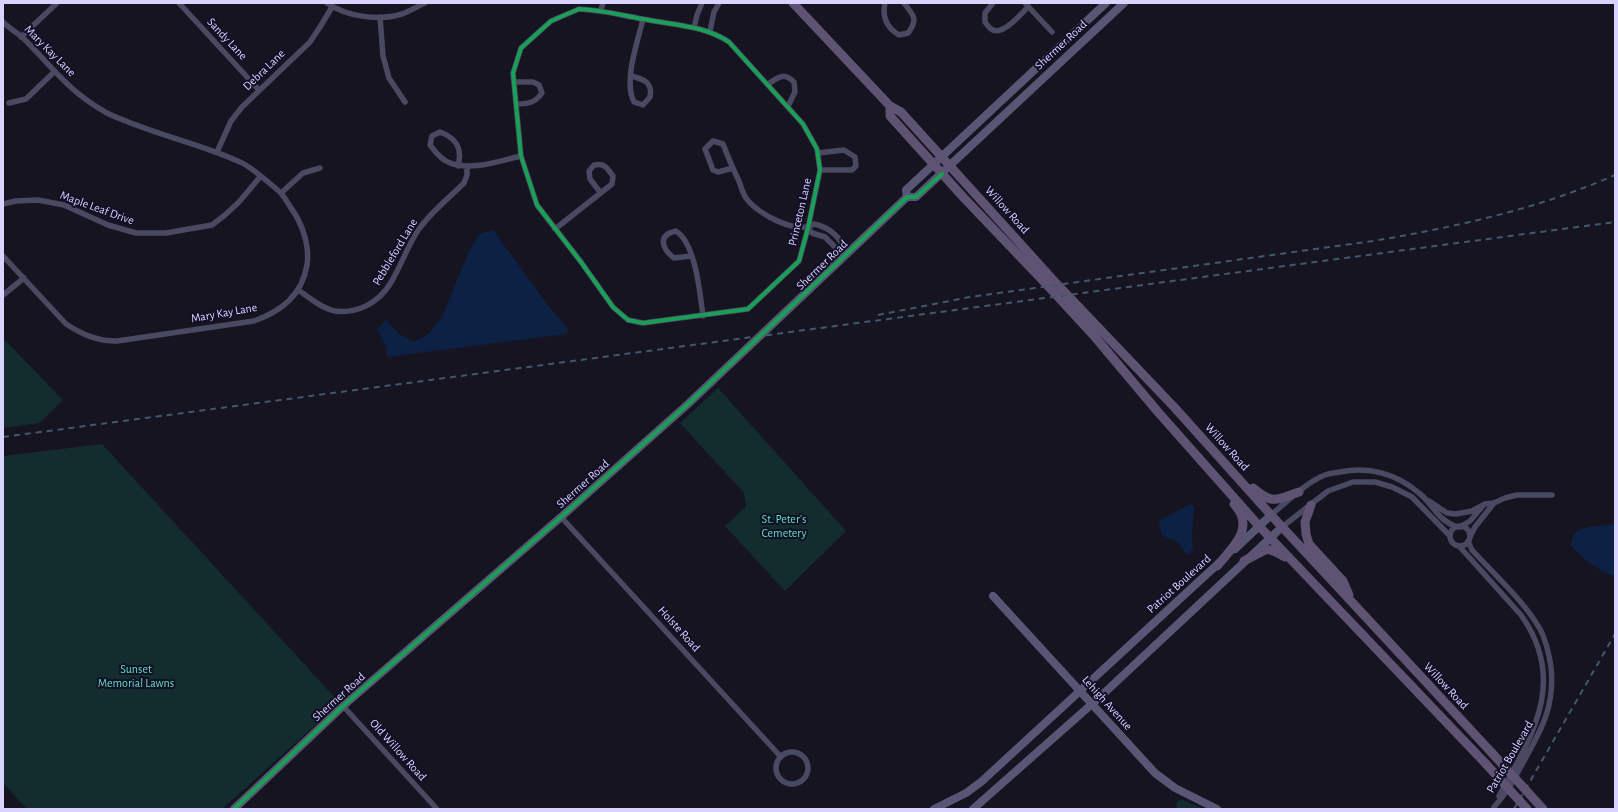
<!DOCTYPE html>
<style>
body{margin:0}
#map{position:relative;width:1618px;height:812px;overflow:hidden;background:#161421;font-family:"Alegreya Sans",sans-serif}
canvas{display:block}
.frame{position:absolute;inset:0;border:4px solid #d9d4ff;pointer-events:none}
</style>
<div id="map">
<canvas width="1618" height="812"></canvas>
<div class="frame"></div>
</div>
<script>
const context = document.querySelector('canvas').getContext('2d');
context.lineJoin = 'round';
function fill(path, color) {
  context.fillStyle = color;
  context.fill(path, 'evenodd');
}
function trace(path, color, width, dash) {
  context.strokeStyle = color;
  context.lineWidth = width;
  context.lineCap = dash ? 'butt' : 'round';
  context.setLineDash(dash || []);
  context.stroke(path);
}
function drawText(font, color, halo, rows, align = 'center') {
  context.font = font + ' "Alegreya Sans",sans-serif';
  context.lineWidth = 4;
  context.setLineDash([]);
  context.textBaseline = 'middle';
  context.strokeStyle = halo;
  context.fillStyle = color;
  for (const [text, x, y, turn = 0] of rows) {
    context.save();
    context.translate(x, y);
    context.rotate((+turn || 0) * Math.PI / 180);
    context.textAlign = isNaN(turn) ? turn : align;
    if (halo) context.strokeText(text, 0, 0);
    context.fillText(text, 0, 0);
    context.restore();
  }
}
const green = new Path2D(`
 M3,338L63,400L40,423L3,428Z
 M718,388L846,531L785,591L725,526L746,506L744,493L680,423Z
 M102,444L340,703L222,809H27L3,783V456Z
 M1182,799L1185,801L1204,809H1177L1176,802Z`);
const water = new Path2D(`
 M493,230L551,309L569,330L566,334L387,357L386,346L377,330L386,320L399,334L414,342L430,333L443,315L469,251L480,234Z
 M1188,505H1192L1194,507L1192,535L1193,548L1188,555C1182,552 1183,546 1177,542C1173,539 1167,538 1162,535L1159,525L1161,520Z
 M1615,524V576C1601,573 1581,557 1571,546C1571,522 1598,528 1615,524Z`);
const street = new Path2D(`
 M179,3L259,90
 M327,3C347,17 379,21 402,14C410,11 418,6 425,3
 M885,3C882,17 887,28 899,35L908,33C919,19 913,15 904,3
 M993,3L985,13V22C987,24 989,28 991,29C1002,37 1021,14 1028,7
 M1025,3L1052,32
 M579,9C602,10 620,15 643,19C672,25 704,25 729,42L803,124L817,149L820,170L808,228L799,261L748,309L643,323L628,320L613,307L581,262L537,205L521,156L513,73L521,48L551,21Z
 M601,10L603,3
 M380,17L383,56L389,78L405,102
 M3,22C9,28 16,32 22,37C50,64 67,90 102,110C109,115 118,118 126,121C164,137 204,145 240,162C250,166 273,186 281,193C285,198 288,203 291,208C302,223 310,246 307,265C302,295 282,311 254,321L117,341C97,341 83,335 66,324L3,256
 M694,28L697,15L702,3
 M710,31L714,12L719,3
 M21,37L57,3
 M631,76C643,79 653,82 650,97L643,105L634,102C623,81 638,41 643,19
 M514,82H533L539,85L542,93C535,103 528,104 516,104
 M768,84C779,77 783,72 794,82L795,92L788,106
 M9,103L26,99L54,72
 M217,152L231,121L242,107L310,42L320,27L332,7
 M818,153L844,150L855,157L856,166L852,170H820
 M458,166C463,148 456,138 440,132L432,136L430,145C435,151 440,159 448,162C470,172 499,161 521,156
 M733,168L718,172L713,170L705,149L713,141L723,144C728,157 733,169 739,181C741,187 743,194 746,198C757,214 797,235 814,224C832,228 840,238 848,254
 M281,193L303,173L320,168
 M3,204L16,201L38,200L64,205L108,225L136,233H166L212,225L225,215L239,202L260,177
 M808,228L812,233L825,237L836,248L848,254
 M555,229L612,184L613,176C607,168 605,163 594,165L589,171L590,179L600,192
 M691,256L674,258C662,249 657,235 676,231C696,244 700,294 703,316
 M298,290C309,297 322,309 335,311C358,314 379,302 390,284C401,267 407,246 419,229C431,212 449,198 464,183L467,175V166
 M3,295L24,278
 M1429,501L1447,513L1456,514L1472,511L1485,504L1494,503L1505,498L1517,495H1552
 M1271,515C1288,501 1305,483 1325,475C1330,473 1335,473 1340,472C1369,466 1397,474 1419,493C1435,506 1436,519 1457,527
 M561,517L781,757
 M1450 536a10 10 0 1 1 20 0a10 10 0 1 1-20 0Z
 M1282,527L1328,491L1353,482H1375L1392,487L1412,497L1450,536
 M1460,527L1470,521L1482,507
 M1470,537L1475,527L1494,503
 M1468,541L1472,550C1494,574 1524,601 1540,629C1546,640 1549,654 1551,667C1555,704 1543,727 1525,759C1516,776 1507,793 1494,807
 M1459,546L1521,615C1568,681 1532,736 1499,796
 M343,706L437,809
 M776 768a16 16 0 1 1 32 0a16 16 0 1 1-32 0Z`);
const secondary = new Path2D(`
 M907,197L906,190L1106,3
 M1235,549L1271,515
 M993,596L1155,773L1175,788L1217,809
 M234,809L343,706L561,517L688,404L907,197H916L1124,3
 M934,809L966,793L981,782L1220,562
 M973,809L1101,696L1282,527`);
const primary = new Path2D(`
 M793,3L890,106L901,112L1055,282L1175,408L1271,515L1492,753
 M890,106V116L964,198L1046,284L1095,337L1158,412L1259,526L1486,764
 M1253,488C1273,505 1276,500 1299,492
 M1311,505L1305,522L1306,534L1309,544L1343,581L1349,595
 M1244,561L1267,549L1276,552L1285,557
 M1217,566C1233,547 1256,528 1234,504`);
const rail = new Path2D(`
 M878,315L970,297L1373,241C1456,227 1538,209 1615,175
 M3,437L1615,222
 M1514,809L1615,634`);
const primaryBridge = new Path2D(`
 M1492,753L1543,809
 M1486,764L1527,809`);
const cycleway = new Path2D(`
 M579,9C602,10 620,15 643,19C672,25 704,25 729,42L803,124L817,149L820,170L808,228L799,261L748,309L643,323L628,320L613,307L581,262L537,205L521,156L513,73L521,48L551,21Z
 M234,809L343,706L561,517L688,404L907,197H916L942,174`);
const streetNames = [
 ["Sandy Lane",227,39,47],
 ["Shermer Road",1061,45,-43],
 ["Mary Kay Lane",50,51,45],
 ["Debra Lane",264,70,-44],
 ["Maple Leaf Drive",97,208,20],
 ["Willow Road",1007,210,48],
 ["Princeton Lane",800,212,-77],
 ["Pebbleford Lane",395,252,-59],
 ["Shermer Road",822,265,-44],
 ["Mary Kay Lane",224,313,-10],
 ["Willow Road",1227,447,48],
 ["Shermer Road",583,484,-42],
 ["Patriot Boulevard",1179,584,-42],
 ["Holste Road",679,629,48],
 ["Willow Road",1446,686,47],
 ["Shermer Road",339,697,-42],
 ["Lehigh Avenue",1107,703,48],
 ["Old Willow Road",398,750,48],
 ["Patriot Boulevard",1510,757,-60]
];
const parkNames = [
 ["St. Peter's",784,519],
 ["Cemetery",784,533],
 ["Sunset",136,669],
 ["Memorial Lawns",136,683]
];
fill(green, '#132c2d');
fill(water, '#0d2144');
trace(street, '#4a4962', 5.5);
trace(secondary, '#575674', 8);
trace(primary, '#5e5373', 9);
trace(rail, '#43596b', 2, [6, 5]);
trace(primaryBridge, '#5e5373', 9);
trace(cycleway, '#1a9f57', 4);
drawText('12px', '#d9d4ff', '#130f26', streetNames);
drawText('12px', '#5fe0c0', '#130f26', parkNames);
</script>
